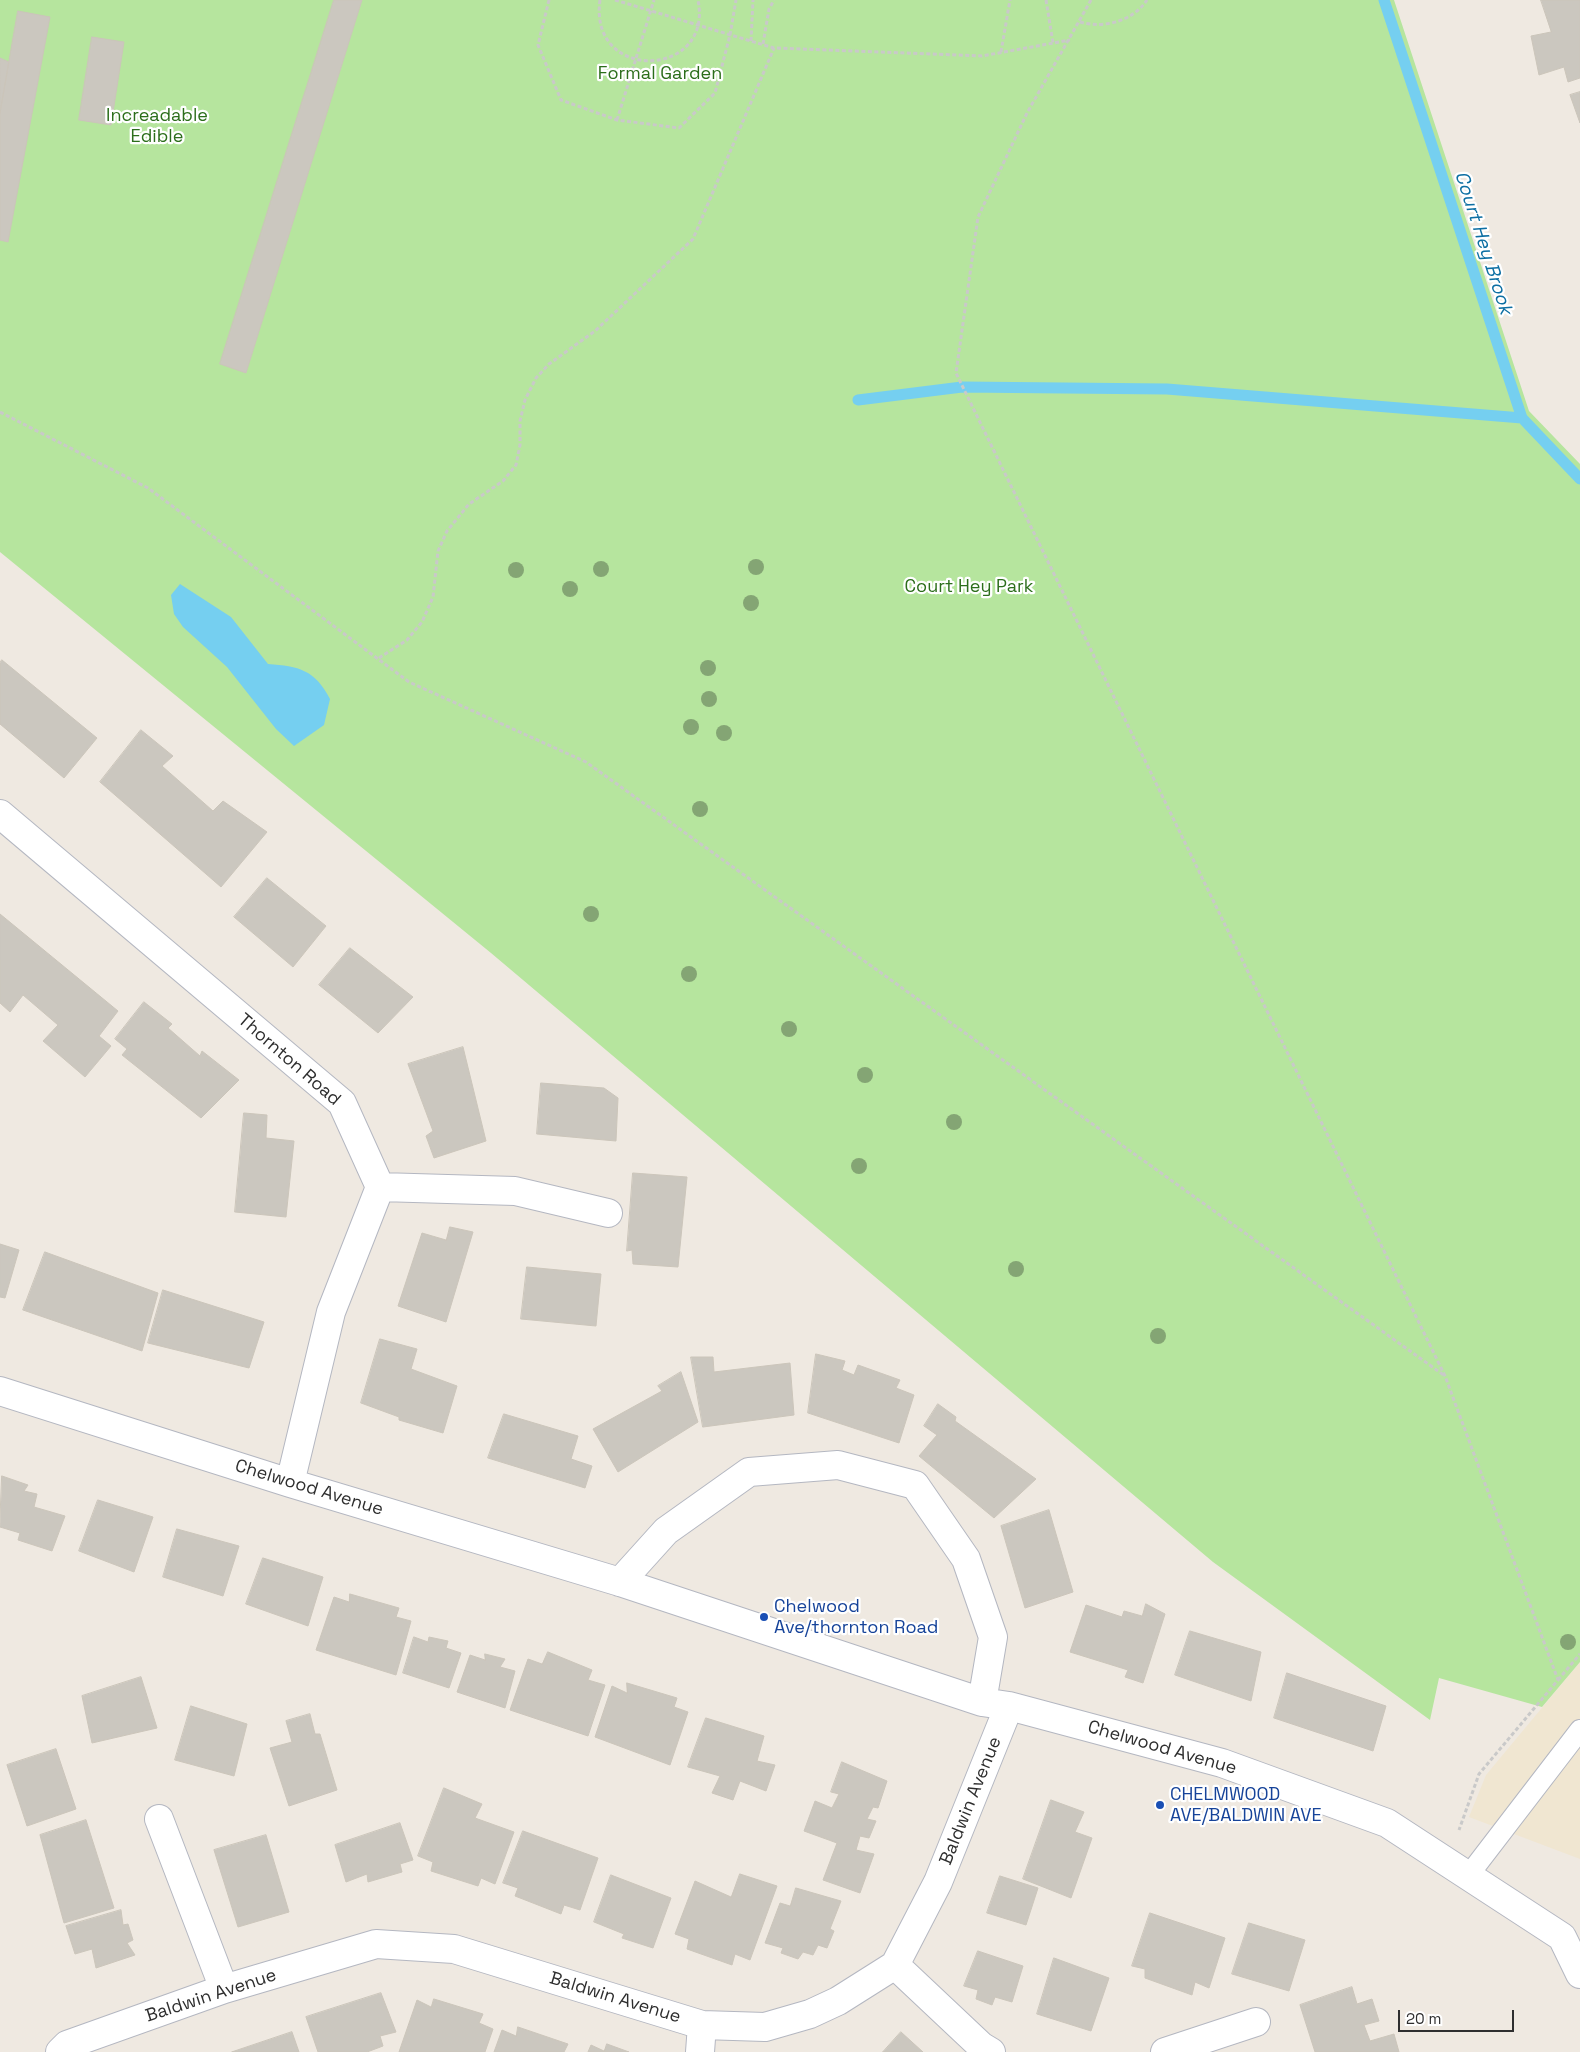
<!DOCTYPE html>
<style>
body{margin:0}
#map{position:relative;width:1580px;height:2052px;overflow:hidden;background:#efe9e1;font-family:"Space Grotesk",sans-serif}
canvas{display:block}
.scale{position:absolute;left:1398px;top:2010px;width:116px;height:22px;box-sizing:border-box;border:2px solid #2e2e2e;border-top:0;padding-left:6px;font-size:15px;line-height:18px;white-space:nowrap;color:#2e2e2e;-webkit-text-stroke:4px #fff;paint-order:stroke}
</style>
<div id="map">
<canvas width="1580" height="2052"></canvas>
<div class="scale">20 m</div>
</div>
<script>
const context = document.querySelector('canvas').getContext('2d');
context.lineJoin = 'round';
function fill(path, color) {
  context.fillStyle = color;
  context.fill(path, 'evenodd');
}
function trace(path, color, width, dash) {
  context.strokeStyle = color;
  context.lineWidth = width;
  context.lineCap = dash ? 'butt' : 'round';
  context.setLineDash(dash || []);
  context.stroke(path);
}
function drawText(font, color, halo, rows, align = 'center') {
  context.font = font + ' "Space Grotesk",sans-serif';
  context.lineWidth = 4.5;
  context.setLineDash([]);
  context.textBaseline = 'middle';
  context.strokeStyle = halo;
  context.fillStyle = color;
  for (const [text, x, y, turn = 0] of rows) {
    context.save();
    context.translate(x, y);
    context.rotate((+turn || 0) * Math.PI / 180);
    context.textAlign = isNaN(turn) ? turn : align;
    if (halo) context.strokeText(text, 0, 0);
    context.fillText(text, 0, 0);
    context.restore();
  }
}
const education = new Path2D(`
 M1580,1662V1859L1469,1817L1486,1775Z`);
const green = new Path2D(`
 M0,0H1394L1529,411L1580,464V1662L1542,1707L1439,1678L1430,1720L1213,1562L491,953L0,552Z`);
const water = new Path2D(`
 M180,584L231,617L268,664C299,666 315,670 330,699L324,725L294,746L276,729L227,667L183,627L174,614L171,595Z`);
const stream = new Path2D(`
 M1384,0L1522,418L1580,479
 M858,400L962,387L1167,389L1522,418`);
const building = new Path2D(`
 M334,0H362L246,373L220,364Z
 M1541,0H1580V78L1568,82L1564,67L1539,75L1531,36L1551,32Z
 M18,11L50,17L8,242L0,240V113Z
 M92,37L124,42L111,125L79,120Z
 M0,58L9,62L0,113Z
 M1580,92V123L1570,95Z
 M2,660L97,738L64,778L0,724V663Z
 M141,730L173,756L162,766L213,811L223,801L267,832L221,887L100,782Z
 M267,878L326,926L293,967L234,917Z
 M0,914L118,1011L99,1036L111,1046L85,1077L43,1041L58,1025L23,995L10,1012L0,1003Z
 M350,948L413,997L378,1033L319,985Z
 M144,1002L172,1024L168,1028L200,1056L202,1051L239,1080L201,1118L122,1055L127,1049L115,1039Z
 M463,1047L486,1141L434,1158L426,1136L433,1131L408,1064Z
 M541,1083L604,1088L618,1098L616,1141L537,1134Z
 M244,1113L267,1115L266,1138L294,1141L286,1217L235,1212Z
 M633,1173L687,1177L678,1267L633,1264L632,1250L627,1251Z
 M450,1227L473,1232L446,1322L398,1306L422,1233L446,1240Z
 M0,1244L19,1250L5,1298L0,1297Z
 M45,1252L158,1293L142,1351L23,1310Z
 M527,1267L601,1274L596,1326L521,1319Z
 M163,1290L264,1322L249,1368L148,1343Z
 M380,1339L417,1349L411,1369L457,1386L443,1433L399,1420V1417L361,1403Z
 M816,1354L845,1361L842,1370L854,1375L858,1365L900,1380L896,1388L914,1395L899,1443L808,1413Z
 M691,1357H713L714,1372L790,1363L794,1415L703,1427Z
 M681,1372L698,1422L618,1472L593,1429L662,1391L658,1386Z
 M938,1404L956,1417L955,1421L1036,1479L994,1518L919,1456L937,1435L924,1426Z
 M504,1414L578,1436L571,1459L592,1466L585,1488L488,1458Z
 M2,1476L28,1485L24,1491L37,1494L34,1507L65,1516L52,1551L18,1540L20,1533L0,1527Z
 M98,1500L153,1517L134,1572L79,1551Z
 M1049,1510L1073,1592L1025,1608L1001,1526Z
 M177,1529L239,1546L223,1596L163,1577Z
 M263,1558L323,1577L308,1626L246,1604Z
 M350,1594L399,1608L396,1617L411,1621L396,1675L316,1650L334,1597L349,1602Z
 M1146,1604L1165,1614L1143,1683L1125,1677L1128,1670L1070,1652L1086,1605L1122,1617L1124,1611L1142,1616Z
 M1190,1631L1261,1652L1251,1701L1175,1675Z
 M414,1637L428,1642L429,1637L448,1641L446,1648L461,1653L449,1688L403,1673Z
 M548,1652L592,1670L588,1680L605,1685L588,1736L510,1710L528,1659L542,1664Z
 M485,1654L505,1659L500,1667L515,1671L505,1708L457,1692L470,1655L485,1660Z
 M1287,1673L1386,1706L1373,1751L1274,1718Z
 M141,1677L157,1728L92,1743L82,1696Z
 M627,1683L677,1698L674,1707L688,1712L670,1765L595,1737L612,1686L627,1693Z
 M191,1706L247,1724L234,1776L175,1760Z
 M310,1714L315,1734H320L337,1790L289,1806L270,1748L292,1742L286,1721Z
 M706,1718L764,1736L757,1761L775,1765L766,1791L740,1781L733,1800L712,1793L720,1776L688,1767Z
 M56,1749L76,1809L27,1826L7,1765Z
 M842,1762L887,1781L878,1808L873,1807L867,1819L876,1821L869,1838L860,1836L856,1850L874,1854L860,1893L823,1880L837,1843L804,1831L815,1801L832,1808L839,1794L831,1792Z
 M444,1788L482,1804L475,1818L514,1832L495,1884L481,1878L478,1886L431,1871L433,1862L418,1856Z
 M1051,1800L1084,1812L1075,1832L1092,1838L1071,1898L1023,1879Z
 M86,1820L114,1908L64,1923L40,1835Z
 M400,1823L413,1860L400,1864L402,1872L368,1882L367,1874L346,1882L335,1845Z
 M523,1831L598,1858L580,1910L564,1905L561,1914L515,1896L518,1888L503,1883Z
 M266,1835L289,1912L238,1927L214,1850Z
 M740,1874L777,1886L750,1960L735,1954L732,1965L687,1949L689,1939L675,1934L695,1881L731,1897Z
 M611,1875L671,1898L653,1948L622,1938L624,1934L594,1922Z
 M1000,1876L1038,1888L1026,1925L987,1913Z
 M796,1888L841,1901L830,1929L834,1931L827,1948L818,1945L813,1955L803,1952L798,1959L781,1953L783,1948L765,1943L780,1903L790,1906Z
 M121,1910L123,1925L128,1924L133,1940L127,1943L135,1955L96,1968L92,1949L75,1954L66,1926Z
 M1150,1913L1225,1938L1209,1988L1195,1982L1192,1995L1145,1978V1969L1132,1966Z
 M1249,1923L1305,1940L1289,1991L1232,1974Z
 M978,1951L1023,1966L1012,2002L995,1997L992,2005L976,1999L978,1990L964,1986Z
 M1054,1958L1109,1978L1091,2031L1037,2014Z
 M1352,1987L1357,2004L1372,1999L1379,2021L1364,2025L1370,2041L1394,2034L1399,2052H1315L1300,2005Z
 M381,1993L396,2032L380,2036L383,2046L367,2052H318L306,2017Z
 M434,1999L483,2014L479,2023L493,2029L485,2052H399L417,2000L431,2007Z
 M518,2027L568,2044L564,2052H494L502,2030L516,2036Z
 M292,2032L299,2052H232Z
 M901,2032L923,2052H883Z
 M607,2044L629,2052H588L591,2045L604,2051Z`);
const path = new Path2D(`
 M549,0L538,45L561,100L617,120L679,128L715,93L730,35L736,0
 M600,0C588,83 714,79 698,0
 M615,0L774,48L982,56L1070,40
 M1046,0L1053,43
 M1091,0L1027,113L978,217L956,373L1445,1376L1558,1680L1479,1774L1459,1830
 M1080,22C1104,29 1133,21 1147,0
 M751,41L753,0
 M763,44L769,9L774,0
 M1001,52L1010,0
 M617,120L654,0
 M0,412L148,488L409,682L586,762L1445,1376
 M379,658L407,640L422,622L433,597L438,551L447,531L469,504L503,481L516,465L520,445V421L525,400L536,378L549,364L595,331L693,239L774,48
 M1558,1680L1580,1654`);
const service = new Path2D(`
 M1468,1876L1580,1730`);
const minor = new Path2D(`
 M0,814L342,1103L380,1187L331,1312L290,1483
 M380,1187L515,1191L608,1213
 M0,1391L290,1483L620,1582L982,1702L1009,1706L1222,1763L1387,1823L1562,1937L1580,1974
 M620,1582L666,1531L749,1472L838,1465L915,1485L966,1559L993,1637L982,1702
 M159,1819L224,1989
 M895,1965L981,2046L991,2052
 M60,2052L67,2045L224,1989L376,1944L454,1949L702,2025L765,2027L810,2014L838,2001L895,1965L938,1882L1009,1706
 M700,2052L702,2025
 M1165,2052L1256,2022`);
const trees = [
 [756,567],
 [601,569],
 [516,570],
 [570,589],
 [751,603],
 [708,668],
 [709,699],
 [691,727],
 [724,733],
 [700,809],
 [591,914],
 [689,974],
 [789,1029],
 [865,1075],
 [954,1122],
 [859,1166],
 [1016,1269],
 [1158,1336],
 [1568,1642]
];
const markers = [
 [764,1617,5,"#1a4fb4"],
 [1160,1805,5,"#1a4fb4"]
];
const parkNames = [
 ["Formal Garden",660,74],
 ["Increadable",157,116],
 ["Edible",157,137],
 ["Court Hey Park",969,587]
];
const streetNames = [
 ["Thornton Road",289,1060,41],
 ["Chelwood Avenue",309,1488,17],
 ["Chelwood Avenue",1162,1748,16],
 ["Baldwin Avenue",971,1801,-68],
 ["Baldwin Avenue",211,1996,-18],
 ["Baldwin Avenue",615,1998,17]
];
const transitNames = [
 ["Chelwood",774,1607],
 ["Ave/thornton Road",774,1628],
 ["CHELMWOOD",1170,1795],
 ["AVE/BALDWIN AVE",1170,1816]
];
const waterNames = [
 ["Court Hey Brook",1483,243,72]
];
fill(education, '#f0e6d1');
fill(green, '#b6e59e');
fill(water, '#75cff0');
trace(stream, '#75cff0', 11);
fill(building, '#cbc7bf');
trace(building, '#cbc5ba', 1);
trace(service, '#b4b7c1', 22);
trace(minor, '#b4b7c1', 30);
trace(path, '#c9c9c9', 3, [4, 2.5]);
trace(service, '#fff', 20);
trace(minor, '#fff', 28);
context.fillStyle = '#84a574';
for (const [x, y] of trees) {
  context.beginPath();
  context.arc(x, y, 8, 0, 2 * Math.PI);
  context.fill();
}
for (const [x, y, r, color] of markers) {
  const dot = new Path2D();
  dot.arc(x, y, r, 0, 2 * Math.PI);
  context.fillStyle = color;
  context.fill(dot);
  trace(dot, '#fff', 2);
}
drawText('18px', '#2c6e1b', '#fff', parkNames);
drawText('18px', '#2e2e2e', '#fff', streetNames);
drawText('18px', '#164399', '#fff', transitNames, 'left');
drawText('italic 19px', '#0d6fa3', '#fff', waterNames);
</script>
